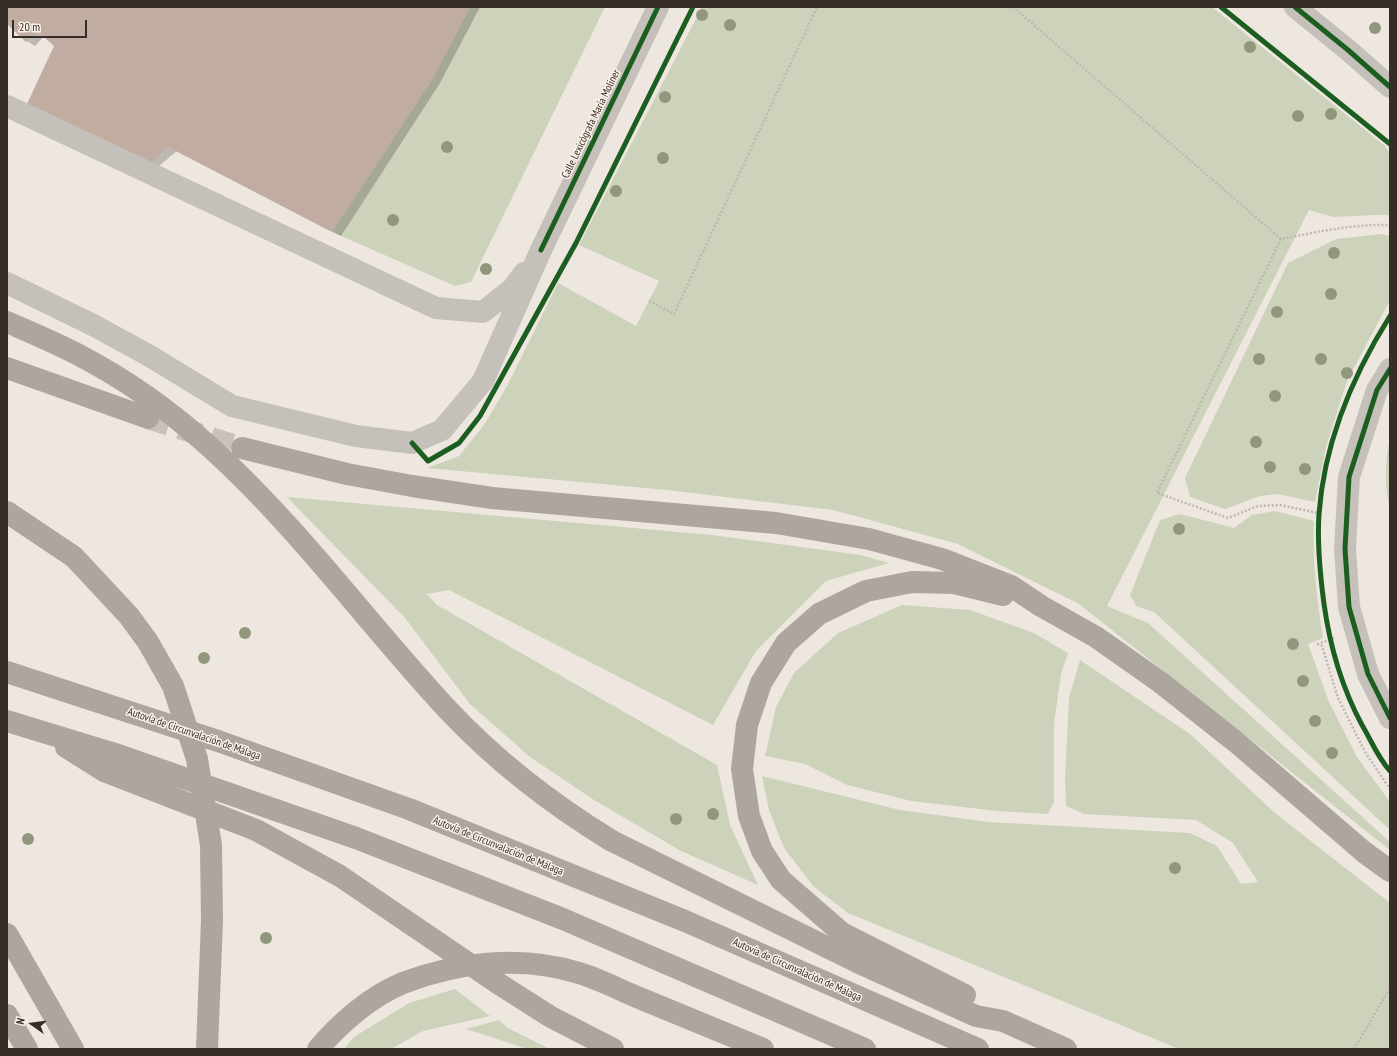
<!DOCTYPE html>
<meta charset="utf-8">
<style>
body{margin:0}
#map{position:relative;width:1397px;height:1056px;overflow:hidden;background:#ede7e0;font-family:"PT Sans Narrow",sans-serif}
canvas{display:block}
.frame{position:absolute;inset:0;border:8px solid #372d28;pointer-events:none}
.north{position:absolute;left:12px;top:1004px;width:40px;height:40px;-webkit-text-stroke:3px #faf2e8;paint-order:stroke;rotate:284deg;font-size:11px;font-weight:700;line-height:16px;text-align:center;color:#372d28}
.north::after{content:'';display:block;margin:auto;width:14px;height:18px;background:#372d28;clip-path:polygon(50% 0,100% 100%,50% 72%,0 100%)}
.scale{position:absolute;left:12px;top:20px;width:75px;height:18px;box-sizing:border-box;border:2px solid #372d28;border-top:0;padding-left:5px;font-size:12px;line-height:14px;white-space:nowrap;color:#372d28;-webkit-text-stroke:3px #faf2e8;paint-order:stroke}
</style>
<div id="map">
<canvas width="1397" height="1056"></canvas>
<div class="frame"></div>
<div class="north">N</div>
<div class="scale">20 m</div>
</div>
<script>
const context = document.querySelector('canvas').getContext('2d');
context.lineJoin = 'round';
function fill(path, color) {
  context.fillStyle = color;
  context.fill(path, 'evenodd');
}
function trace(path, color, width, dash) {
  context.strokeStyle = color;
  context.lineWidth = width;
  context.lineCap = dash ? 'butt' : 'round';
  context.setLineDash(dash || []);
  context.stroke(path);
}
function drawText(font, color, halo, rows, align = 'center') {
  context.font = font + ' "PT Sans Narrow",sans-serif';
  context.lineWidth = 3;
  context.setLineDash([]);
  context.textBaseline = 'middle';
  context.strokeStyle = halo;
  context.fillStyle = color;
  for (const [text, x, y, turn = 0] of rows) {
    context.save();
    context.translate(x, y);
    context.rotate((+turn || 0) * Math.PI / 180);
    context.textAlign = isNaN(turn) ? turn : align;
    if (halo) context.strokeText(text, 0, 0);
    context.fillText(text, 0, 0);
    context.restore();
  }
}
const green = new Path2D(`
 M470,7H605L471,282L455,286L332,232L433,78Z
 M702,7H1212L1385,146L1390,153V215H1374L1333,217L1309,210L1107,606L1148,623L1390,842V850L1079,604L958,544L833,510L667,490L427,468L459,456L484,425L507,386L558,283L636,326L659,281L579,245Z
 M1381,234L1390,236V300L1347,381L1326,447L1315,502L1278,494L1260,496L1225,509L1190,497L1185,478L1288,263L1336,239Z
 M1390,437V510C1384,485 1385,462 1390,437Z
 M287,497L712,535L861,555L889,563L826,581L756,651L713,725L449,590L427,594L437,605L717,765L730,825L758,885L681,851L594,800L530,757L470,704L405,618Z
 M1275,511L1314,521C1312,561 1317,599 1323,638L1308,644L1329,702L1357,757L1390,802V830L1154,612L1136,606L1130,595L1160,520L1180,514L1234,528L1252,515Z
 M902,605L970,610L1034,633L1068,653L1061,674L1054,724V802L1048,814L997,811L911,801L847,785L805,764L765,756L776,707L794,673L838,633Z
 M1080,660L1190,734L1275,813L1390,903V1049H1179L848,913L813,886L784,848L769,810L762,776L900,810L989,822L1190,833L1217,846L1241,884L1258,882L1233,843L1196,820L1084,814L1066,806L1065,778L1069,698Z
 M455,989L490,1016L423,1031L391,1049H344L354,1037L409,1003Z
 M499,1020L508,1028L550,1049H528L466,1029Z`);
const shadow = new Path2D(`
 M7,7H480L440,83L341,236L177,151L159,166L36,108L55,46L44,36L35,46L27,41L9,24L7,26Z`);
const building = new Path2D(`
 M7,7H470L433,78L332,232L168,147L151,162L27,104L54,46L37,31L26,42L7,24Z`);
const highwayTunnel = new Path2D(`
 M148,418L242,448`);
const path = new Path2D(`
 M1013,7L1281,239C1317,232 1353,224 1390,225
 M1281,239L1157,493L1228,518L1258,506L1280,505L1323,514
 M649,301L674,314L817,7
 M1334,638L1318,644L1322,646L1338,698L1365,752L1390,789
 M1354,1049L1390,988`);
const minor = new Path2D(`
 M1295,7L1348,50L1390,87
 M7,106L436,308L483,312L513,288L524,273
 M7,283L93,325L148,355L232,406L356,436L412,443L442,430L483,381L541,250L658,7
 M1390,369L1377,390L1349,477L1345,549L1349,607L1368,674L1390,718`);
const highway = new Path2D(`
 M7,322C30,332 54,342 77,354C125,379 172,412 212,449C299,528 368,624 448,710C495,760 553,805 612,841L857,962L976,1016L1003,1021L1066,1049
 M7,368L148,418
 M242,448L347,474L412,486L492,498L776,523L869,539L942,559L1011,586L1041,606L1096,637L1160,682L1236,742L1364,852L1390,871
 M7,512L74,557L129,616L148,642L173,686L197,759L211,845L212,920L207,1049
 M7,672L218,741L409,809L685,921L978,1049
 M7,721L115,754L356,838L563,919L865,1049
 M66,747L104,771L256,830L340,876L496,982L551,1017L613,1049
 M7,934L73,1049
 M965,995L842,933L781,880L762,851L749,816L742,769L747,725L761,683L786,643L819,614L866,591L912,582L954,583L1003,595
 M7,1015L27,1049
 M318,1049C340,1023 371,996 403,983C457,962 523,955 579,973C599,979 618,989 637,997C679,1014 721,1032 763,1049`);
const cycleway = new Path2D(`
 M1221,7L1390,144
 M1295,7L1348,50L1390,87
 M541,250L658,7
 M1390,316C1353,375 1324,443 1319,514C1317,544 1320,574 1324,604C1330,647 1341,686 1362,725C1371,740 1378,758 1390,771
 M1390,369L1377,390L1349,477L1345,549L1349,607L1368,674L1390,718
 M412,443L428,461L459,443L480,416L576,243L693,7`);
const trees = [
 [702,15],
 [730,25],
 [1375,28],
 [1250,47],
 [665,97],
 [1331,114],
 [1298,116],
 [447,147],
 [663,158],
 [616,191],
 [393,220],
 [1334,253],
 [486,269],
 [1331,294],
 [1277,312],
 [1259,359],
 [1321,359],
 [1347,373],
 [1275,396],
 [1256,442],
 [1270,467],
 [1305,469],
 [1179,529],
 [245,633],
 [1293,644],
 [204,658],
 [1303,681],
 [1315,721],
 [1332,753],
 [713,814],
 [676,819],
 [28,839],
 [1175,868],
 [266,938]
];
const streetNames = [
 ["Calle Lexicógrafa María Moliner",591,124,-64],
 ["Autovía de Circunvalación de Málaga",194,734,19],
 ["Autovía de Circunvalación de Málaga",498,846,22],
 ["Autovía de Circunvalación de Málaga",797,970,24]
];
fill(green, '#cdd3ba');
fill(shadow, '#0003');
fill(building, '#c1aca2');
trace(highwayTunnel, '#c9c2bb', 22, [22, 11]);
trace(path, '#bfb8b2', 2.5, [2, 2]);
trace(minor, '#c6c0ba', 22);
trace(highway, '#aca69f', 22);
trace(cycleway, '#1b5e20', 5);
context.fillStyle = '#91977c';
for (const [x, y] of trees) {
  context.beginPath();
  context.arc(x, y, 6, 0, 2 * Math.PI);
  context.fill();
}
drawText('11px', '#372d28', '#faf2e8', streetNames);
</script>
